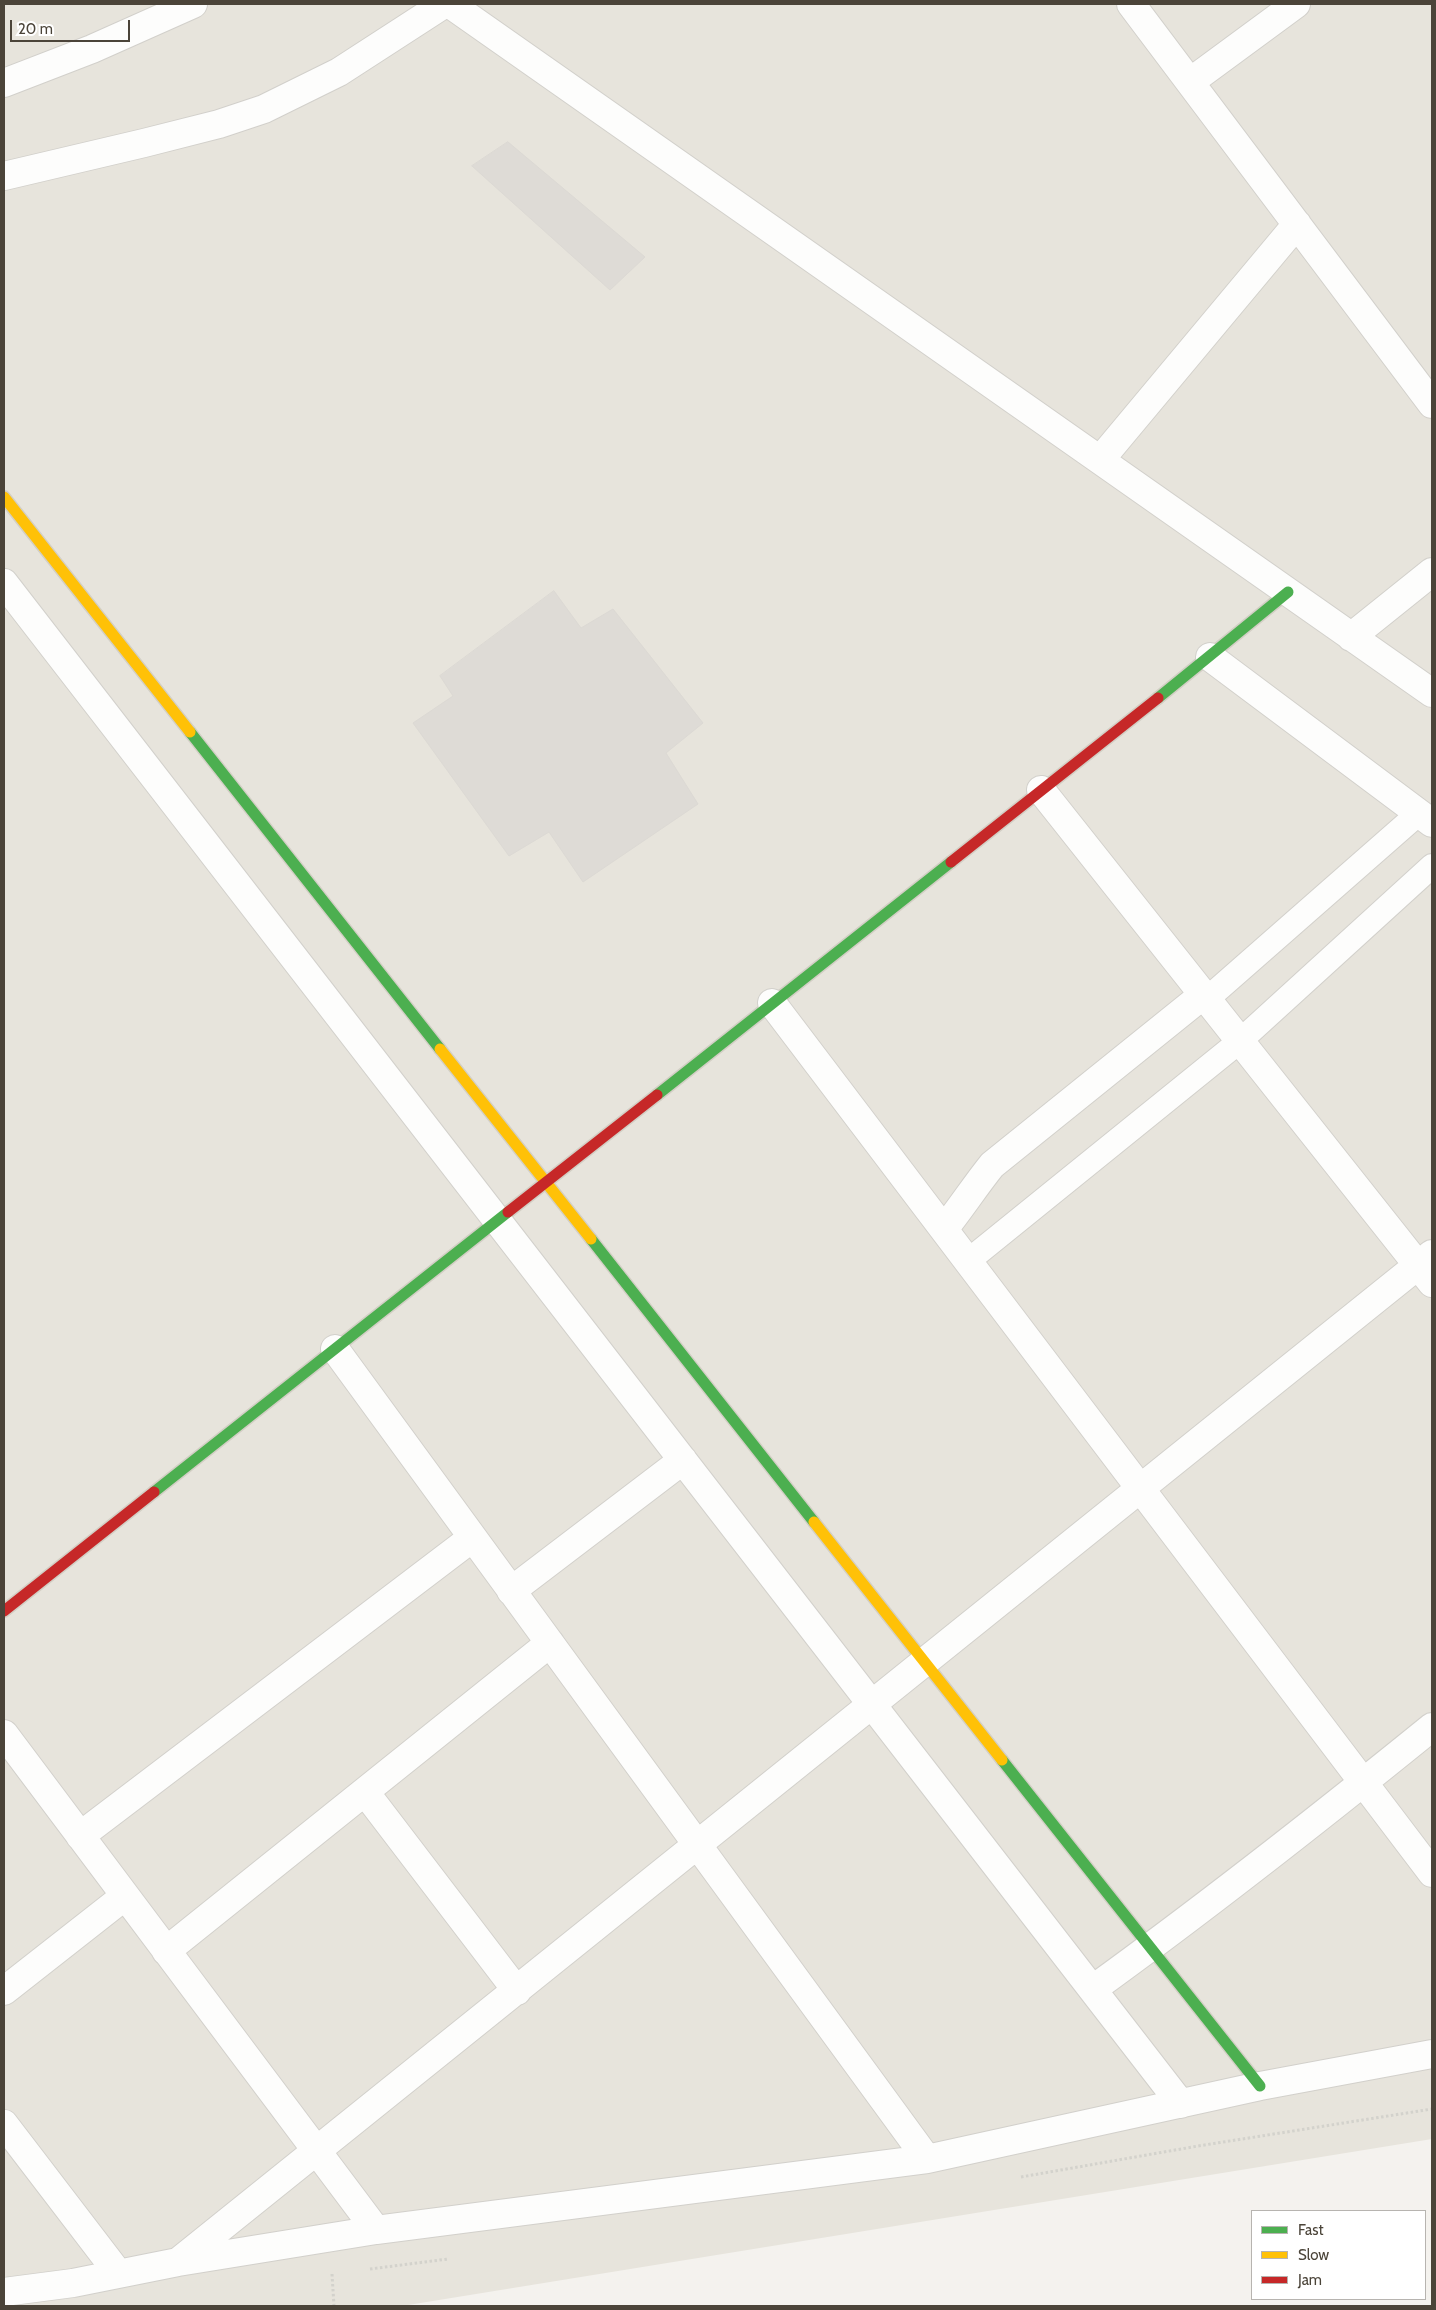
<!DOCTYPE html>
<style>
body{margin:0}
#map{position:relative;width:1436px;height:2310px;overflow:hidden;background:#f4f2ee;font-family:Cabin,sans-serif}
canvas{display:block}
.frame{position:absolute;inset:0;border:5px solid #4b4439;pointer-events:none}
.legend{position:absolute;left:1251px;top:2210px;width:175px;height:90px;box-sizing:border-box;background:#fff;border:1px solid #b7b4b0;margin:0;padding:6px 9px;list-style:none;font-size:15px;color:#4b4439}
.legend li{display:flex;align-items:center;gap:10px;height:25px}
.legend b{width:25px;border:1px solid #b7b4b0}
.scale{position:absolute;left:10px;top:20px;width:120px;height:22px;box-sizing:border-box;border:2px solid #4b4439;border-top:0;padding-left:6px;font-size:15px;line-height:18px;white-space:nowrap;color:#4b4439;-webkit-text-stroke:4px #fff;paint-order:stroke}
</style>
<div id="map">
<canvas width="1436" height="2310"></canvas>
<div class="frame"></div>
<ul class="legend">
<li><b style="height:6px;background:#4caf50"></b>Fast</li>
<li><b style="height:6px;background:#ffc107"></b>Slow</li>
<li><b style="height:6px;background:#c62828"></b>Jam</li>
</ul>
<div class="scale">20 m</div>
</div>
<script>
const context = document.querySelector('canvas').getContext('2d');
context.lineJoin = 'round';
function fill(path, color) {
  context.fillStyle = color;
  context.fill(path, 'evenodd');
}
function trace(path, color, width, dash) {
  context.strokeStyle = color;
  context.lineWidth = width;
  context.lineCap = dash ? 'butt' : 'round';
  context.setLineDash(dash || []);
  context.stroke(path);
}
const residential = new Path2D(`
 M4,4H1432V2139L402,2306H4Z`);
const building = new Path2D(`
 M508,142L645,257L610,290L472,166Z
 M554,591L581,628L613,609L703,723L666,753L698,804L583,882L549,832L509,856L413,723L453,696L440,676Z`);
const path = new Path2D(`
 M1021,2177L1198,2146L1432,2109
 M370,2269L448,2259
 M332,2274L334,2306`);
const lane = new Path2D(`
 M1207,999L1419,813
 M968,1261L1240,1041L1432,866`);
const street = new Path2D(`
 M450,4L1432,693
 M1131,4L1432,404
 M1190,82L1296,4
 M4,83L92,49L193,4
 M4,176L144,143L219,124L264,109L339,72L444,4
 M1100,460L1297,224
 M4,583L1181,2104
 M1351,637L1432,572
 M1210,657L1432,823
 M1041,790L1432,1283
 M772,1003L1432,1873
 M944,1229C961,1208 975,1186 992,1165L1203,995
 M335,1349L927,2159
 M511,1591L683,1460
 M4,1734L376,2230
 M365,1792L517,1991
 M80,1836L472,1538
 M166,1951L550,1643
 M1093,1989C1209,1905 1321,1817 1432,1727
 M4,1991L125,1896
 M4,2124L118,2273
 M178,2262L1432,1254
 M4,2292L73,2283L178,2262L376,2230L927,2159L1260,2086L1432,2054`);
const fast = new Path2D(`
 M1158,698L1288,592
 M190,732L440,1049
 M657,1095L951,862
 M591,1239L814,1522
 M154,1492L508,1212
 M1002,1760L1260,2086`);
const slow = new Path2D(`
 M4,497L190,732
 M440,1049L591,1239
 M814,1522L1002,1760`);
const jam = new Path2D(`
 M951,862L1158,698
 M508,1212L657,1095
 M4,1611L154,1492`);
fill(residential, '#e7e4dc');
fill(building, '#dedbd6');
trace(building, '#dcd9d4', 1);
trace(lane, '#d2d0cb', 26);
trace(street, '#d2d0cb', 30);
trace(fast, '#d3cfc5', 14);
trace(slow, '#d3cfc5', 14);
trace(jam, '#d3cfc5', 14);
trace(path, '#d3d2cc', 3, [2.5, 2.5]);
trace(lane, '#fdfdfc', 24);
trace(street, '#fdfdfc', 28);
trace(fast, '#4caf50', 11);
trace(slow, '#ffc107', 11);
trace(jam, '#c62828', 11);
</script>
